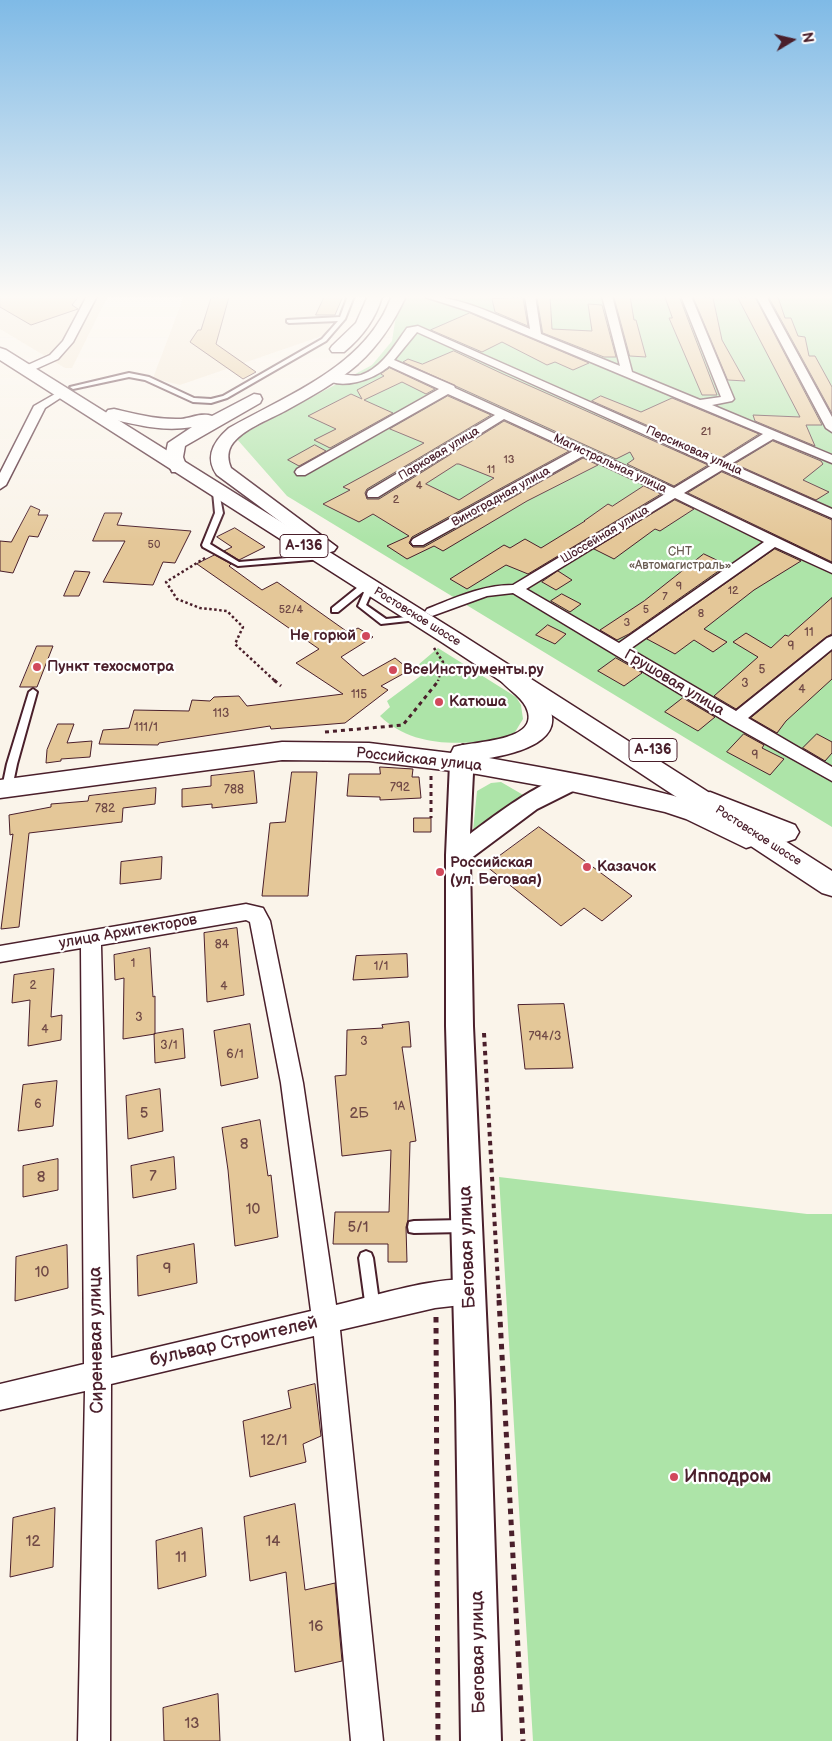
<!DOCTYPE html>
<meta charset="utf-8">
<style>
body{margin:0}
#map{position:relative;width:832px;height:1741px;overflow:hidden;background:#faf4ea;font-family:"Balsamiq Sans",sans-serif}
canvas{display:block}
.north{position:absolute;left:767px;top:15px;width:50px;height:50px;-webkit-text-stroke:4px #fff;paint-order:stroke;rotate:81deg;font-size:14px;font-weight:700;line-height:20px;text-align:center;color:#4a1f2b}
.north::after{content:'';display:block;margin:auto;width:18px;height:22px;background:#4a1f2b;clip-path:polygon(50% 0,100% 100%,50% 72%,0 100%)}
</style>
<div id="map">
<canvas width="832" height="1741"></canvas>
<div class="north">N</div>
</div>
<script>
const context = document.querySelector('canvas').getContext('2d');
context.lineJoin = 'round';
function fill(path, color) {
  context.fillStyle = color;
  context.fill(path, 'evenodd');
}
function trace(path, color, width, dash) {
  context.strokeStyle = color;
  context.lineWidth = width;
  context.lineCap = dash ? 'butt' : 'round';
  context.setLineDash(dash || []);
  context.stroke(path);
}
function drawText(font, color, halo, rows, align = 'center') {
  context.font = font + ' "Balsamiq Sans",sans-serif';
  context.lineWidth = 4.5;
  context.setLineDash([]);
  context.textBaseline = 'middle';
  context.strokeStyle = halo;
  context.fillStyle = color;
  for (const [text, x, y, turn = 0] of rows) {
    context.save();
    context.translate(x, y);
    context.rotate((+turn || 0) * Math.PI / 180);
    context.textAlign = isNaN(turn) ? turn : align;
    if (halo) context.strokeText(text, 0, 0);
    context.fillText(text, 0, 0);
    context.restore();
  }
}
const built = new Path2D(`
 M0,296H108L72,368H65L0,329Z
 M184,296H344L325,335L180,385L153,378Z`);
const green = new Path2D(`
 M399,296H832V827L287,496L236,438L372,365L392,341Z
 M438,648L516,697L521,705L523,719L512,737C469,745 414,750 380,716L390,707L387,701L426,672L418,665Z
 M501,782L525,796L494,820L473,831L477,791L491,783Z
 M499,1177L807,1214H832V1741H533Z`);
const building = new Path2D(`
 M0,296H79L72,305L78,309L31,325L0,307Z
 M325,296H343L335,315H316Z
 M537,296H550L552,329L592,331L588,304L602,305L616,357H604L543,333Z
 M614,296H630L634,320H636L646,357L630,356Z
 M665,296H679L717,395H702L669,318H672Z
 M693,296L713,298L722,340L745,381L728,380Z
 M229,297L216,344L256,372L243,379L190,342L198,330H201L211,298Z
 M755,297L822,425H806L815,446L755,421L753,415L800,417L738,298Z
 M769,297H778L785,318H791L798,336L805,337L809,356H815L832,387V413Z
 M523,298L528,326L495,312L492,299Z
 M470,313L589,363L573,370L555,362L547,365L502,342L482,352L431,330Z
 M454,351L503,374L708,465L674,486L627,464L634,459L630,452L616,459L403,362L408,359L422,364Z
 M390,368L435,389L426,394L402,382L364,400L393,413L330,448L314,440L336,429L308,416L351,394L362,399L357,390L384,376L381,374Z
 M448,396L491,415L367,489L365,493L367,499H379L504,421L569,451L412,537L409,543L413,547H424L583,458L598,465L527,501L443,551L434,546L407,559L387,546L409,536L373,514L359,522L323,504L350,490L343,487L424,443L390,429ZM457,464H459L494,478L459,500L426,484Z
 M601,396L641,412L672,398L759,434L721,458L592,401Z
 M773,441L821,461L823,464L803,480L829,492L816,500L735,464Z
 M315,445L326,451L299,466L288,460Z
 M722,472L832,520V562L688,493Z
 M644,486L661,494L528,574L506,565L467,589L450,579L504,545L510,548L525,539L541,548L585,521H584L608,504L612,506Z
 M675,500L694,509L660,531L655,529L614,559L594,549Z
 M31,506L40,510L38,515H48L38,537L29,536L13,573L0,571V541L11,542Z
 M105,513H122L117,525L191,531L175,563L163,562L153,585L103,582L125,541H93Z
 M235,528L265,547L239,560L224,551L232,547L217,537Z
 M775,549L801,561L754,590L704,629L727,642L713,652L694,640L675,654L647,639Z
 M704,554L727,565L629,634L617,640L600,630L644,601Z
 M215,555L231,564L229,566L262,590L277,582L349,633L358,628L373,637L341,657L363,676L395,658L410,670L381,686L388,690L345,723L271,729L270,726L159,743L158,745L99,744L103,730L129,728L134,710L189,711L192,700L210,701L214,697L239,696L247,706L343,694L296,663L319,649L197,564Z
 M75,571L90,572L79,596H64Z
 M558,571L572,580L556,590L542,582Z
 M562,594L581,604L570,612L551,601Z
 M832,598V634L826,637L736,709L714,696L758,657L733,642L746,633L771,648L785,635L788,636Z
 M548,625L566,634L555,644L536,635Z
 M37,646H53L37,687H20Z
 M832,651V679L786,721L777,733L751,718Z
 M616,658L641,672L642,673L624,686L598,671Z
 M683,698L715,717L698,731L665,712Z
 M58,724H74L67,743L92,741L90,757L61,759V761L46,763L47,750Z
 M744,734L764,745L762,748L784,759L770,775L727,752Z
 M817,734L832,742V753L825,761L803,748Z
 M380,767L413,769L412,777H419L421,798L380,800V797L347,796L349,774H380Z
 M254,771L257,803L212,808V804L182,807V789L211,786V776Z
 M292,772H317L308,896H262L270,823L285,822Z
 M156,788L155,804L123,808L122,822L29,833L19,927L1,929L13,834L10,835L9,815L51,807V804L88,801L89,796Z
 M414,818H431V832H414Z
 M539,827L632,896L602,921L584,908L561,926L486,866Z
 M162,857L161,879L120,884L121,862Z
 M237,928L244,995L207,1002L204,933Z
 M150,948L153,997L155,996V1034L123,1039L124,978L115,980L114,955Z
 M407,954L408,977L353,980L356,956Z
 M54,969L51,1017L62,1015L61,1040L28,1046L30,1000L12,1003L14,975Z
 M564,1004L573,1068L525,1069L518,1005Z
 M409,1022L411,1047H402L416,1141L410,1142L408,1220L406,1227L407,1262H388V1244H333L335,1212H389L391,1150L342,1156L335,1076L346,1075L347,1030L383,1028L382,1025Z
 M250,1024L258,1078L221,1086L214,1031Z
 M183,1029L185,1058L155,1063L154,1034Z
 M57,1081L53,1126L18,1131L23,1085Z
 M160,1089L163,1131L128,1139L126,1096Z
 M260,1120L268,1176L271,1175L278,1237L235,1246L228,1170L222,1128Z
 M174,1157L176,1189L133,1198L131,1166Z
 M58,1159V1190L23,1197V1166Z
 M194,1244L197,1283L138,1296L137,1256Z
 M67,1245L68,1288L15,1301L16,1257Z
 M315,1384L321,1436L303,1444L306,1462L250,1477L243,1421L291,1408L288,1391Z
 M295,1504L305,1590L335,1583L342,1661L295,1672L286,1572L250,1581L244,1517Z
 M55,1508L53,1567L10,1577L13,1518Z
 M202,1528L206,1576L158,1589L156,1541Z
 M218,1694L220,1741H164L163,1708Z`);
const pathFar3 = new Path2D(`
 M205,558L166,582L177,599L200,608L227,611L243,627L235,644L275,681
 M434,648L443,662L438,681`);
const pathFar2 = new Path2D(`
 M274,680L281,686
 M325,732L403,725L439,680
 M431,776V818`);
const pathFar1 = new Path2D(`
 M484,1033L499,1301`);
const path = new Path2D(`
 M499,1300L523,1741
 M436,1317L438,1741`);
const service = new Path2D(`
 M348,296H354L345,319L326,341L227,398L211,403L193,402L145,380L129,377L73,389L70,387L129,373L149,377L194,398L211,399L223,396L322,339L338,321L289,323L287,322V320L340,317Z
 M216,490L219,492L223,513L210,544L239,562L323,555L327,557L323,559L238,566L203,547L202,545L215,513L213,492Z
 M363,583H369L374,587L366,605L386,619L417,616L421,618L417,620L381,624L358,606L365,590L338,612H332V608Z
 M33,689L37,692L17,764L12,788L7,791L2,788L7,764L29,692Z
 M463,1220L468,1221L469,1226L468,1231L463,1232L414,1233L409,1232L408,1227L409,1222L414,1221Z
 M366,1251L371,1253L373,1258L380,1309L378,1314L373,1316L368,1314L366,1309L359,1258L361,1253Z`);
const minor = new Path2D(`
 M87,296H97L73,342L58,359L29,372H21V368L50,355L63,341Z
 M422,296C460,296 496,315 530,329L525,296H535L541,334L620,366L602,296H612L632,372L700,400L721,397L681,296H691L734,399L732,401L712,405L832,455V463L773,439L731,464L832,509V518L722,470L684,493L832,564V573L775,547L630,649L736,711L827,638L832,636V649L748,718L832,767V781L730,724L513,593L487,596L432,616L425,612L427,609C455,598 482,585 513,585L665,494L583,456L423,545H413L411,542L413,539L573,451L504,419L378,497H368L367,494L368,491L495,415L448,394L305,475H297L295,472L297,469L439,389L389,366C375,379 339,392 323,377C331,369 350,378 361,375C382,368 395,345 407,328L418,326L721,460L763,434L469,311ZM417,332L712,465L674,488L455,388L454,386L394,360ZM675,498L764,542L619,643L526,589Z
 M756,296H766L832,417V432L826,428Z
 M62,390L68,393L45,408L6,485L0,489V473L34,406Z
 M246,904L263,908L270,921L303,1083L336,1305C367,1298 452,1271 479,1282L483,1291L479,1300L470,1304L435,1308L340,1330L383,1741H351L314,1336L111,1384L110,1741H78L85,1391L0,1410V1384L84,1364L81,948L0,962V946ZM246,920L250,922L281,1083L311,1311L111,1358L101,945Z`);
const tertiary = new Path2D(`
 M463,745L471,748L474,753L470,834C492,818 554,769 579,776L582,782L579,788L537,809L470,859L473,1026L490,1402L501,1741H461L456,1402L446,1026V855L450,763L455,748Z`);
const secondary = new Path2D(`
 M509,668C521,672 531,682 539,692C577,736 525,752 489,758C559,771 630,782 698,803L701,795L710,792L795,825L799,832L795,839L786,842L753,830L759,838L755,845L746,848L686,819L665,812L571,791L477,774L369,761L282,760L0,798V780L282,742L369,743L451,753L454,747C473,741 543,742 526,707C520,695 505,688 497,676L501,671Z`);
const primary = new Path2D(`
 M368,296H382C376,319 362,337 344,352H332L330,349L332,346L356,323Z
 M392,296H406C394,322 380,344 358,364C336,383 310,397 285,411C268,420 241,430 231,446C227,453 228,461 231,468L337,547L334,551L327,553L320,551L217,475C204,457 214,441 229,428C280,399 348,373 380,320C385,313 388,304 392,296Z
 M254,394L260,395L262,399L260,403L185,446L183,457L187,468L184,472H172L165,457L168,443L192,427C163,432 136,425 108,418L105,414L108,410L114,409C136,414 158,420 181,419C191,418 202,412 212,416Z`);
const trunk = new Path2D(`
 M0,348L6,350L459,633L832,871V896L822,893L443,643L0,360Z`);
const markers = [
 [366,636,5,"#d1495b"],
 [37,667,5,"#d1495b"],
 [393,670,5,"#d1495b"],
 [439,702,5,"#d1495b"],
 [587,867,5,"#d1495b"],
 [440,872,5,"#d1495b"],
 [674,1477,5,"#d1495b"]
];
const farNumbernames = [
 ["21",706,432],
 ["13",509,460],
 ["11",491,470],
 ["4",419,486],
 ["2",396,500],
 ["50",154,545],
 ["9",679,587],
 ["12",733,591],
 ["7",665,597],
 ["52/4",291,610],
 ["5",646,610],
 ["8",701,614],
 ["3",627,623]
];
const farStreetnames = [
 ["Персиковая улица",694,451,24],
 ["Парковая улица",439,454,-31],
 ["Магистральная улица",610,464,25],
 ["Виноградная улица",501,497,-29],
 ["Шоссейная улица",605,535,-31],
 ["Ростовское шоссе",417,617,32],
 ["Ростовское шоссе",758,836,33]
];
const farParknames = [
 ["СНТ",680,552],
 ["«Автомагистраль»",680,566]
];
const numberNames = [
 ["11",809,633],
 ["9",791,647],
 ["5",762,670],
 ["3",745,684],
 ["4",802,690],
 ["115",359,695],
 ["113",221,714],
 ["111/1",146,728],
 ["9",755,756],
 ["792",400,788],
 ["788",234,790],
 ["782",105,809],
 ["84",222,945],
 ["1",133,964],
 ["1/1",381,967],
 ["2",33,986],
 ["4",224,987],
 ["3",139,1018],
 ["4",45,1030],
 ["794/3",545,1037],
 ["3",364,1042],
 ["3/1",169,1046],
 ["6/1",235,1055],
 ["6",38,1105],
 ["1А",399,1107]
];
const shields = [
 [304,546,48],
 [653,750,48]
];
const shieldNames = [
 ["А-136",304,546],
 ["А-136",653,750]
];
const poiNames = [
 ["Не горюй",356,636,"right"],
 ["Пункт техосмотра",47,667],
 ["ВсеИнструменты.ру",403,670],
 ["Катюша",449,702],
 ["Российская",450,863],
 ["(ул. Беговая)",450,880],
 ["Казачок",597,867]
];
const streetNames = [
 ["Грушовая улица",674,683,31],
 ["Российская улица",419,760,6],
 ["улица Архитекторов",128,932,-10]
];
const nearNumbernames = [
 ["5",144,1114],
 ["2Б",359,1114],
 ["8",244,1145],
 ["7",153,1177],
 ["8",41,1178],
 ["10",253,1210],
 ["5/1",358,1228],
 ["9",167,1269],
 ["10",42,1273],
 ["12/1",274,1441],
 ["12",33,1542],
 ["14",273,1542],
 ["11",181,1558],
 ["16",316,1627],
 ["13",192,1724]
];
const nearStreetnames = [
 ["Беговая улица",468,1247,-92],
 ["Сиреневая улица",97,1340,-91],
 ["бульвар Строителей",234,1342,-13],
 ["Беговая улица",479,1652,-91]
];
const nearPoinames = [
 ["Ипподром",684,1477]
];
fill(built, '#f3e6d1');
fill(green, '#ade4a8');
fill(building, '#e4c798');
trace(building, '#4a1f2b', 1);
trace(service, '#4a1f2b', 4);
trace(minor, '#4a1f2b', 3);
trace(tertiary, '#4a1f2b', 4);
trace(secondary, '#4a1f2b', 3);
trace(primary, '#4a1f2b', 3);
trace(trunk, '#4a1f2b', 3);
trace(pathFar3, '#4a1f2b', 2.5, [2.5, 2.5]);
trace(pathFar2, '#4a1f2b', 3, [4, 4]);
trace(pathFar1, '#4a1f2b', 4, [4.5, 4.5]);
trace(path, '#4a1f2b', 5, [5.5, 5.5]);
fill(service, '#fff');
fill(minor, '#fff');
fill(tertiary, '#fff');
fill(secondary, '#fff');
fill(primary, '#fff');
fill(trunk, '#fff');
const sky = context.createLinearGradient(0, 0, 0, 540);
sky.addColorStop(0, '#7fbae6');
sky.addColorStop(0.55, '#fdfaf6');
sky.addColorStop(1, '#fdfaf600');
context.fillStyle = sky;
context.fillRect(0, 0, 832, 540);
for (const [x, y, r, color] of markers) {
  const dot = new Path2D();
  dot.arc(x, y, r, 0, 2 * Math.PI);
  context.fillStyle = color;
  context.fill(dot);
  trace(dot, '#fff', 2);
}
drawText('11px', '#704946', null, farNumbernames);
drawText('12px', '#4a1f2b', '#fff', farStreetnames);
drawText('12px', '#685a50', '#fff', farParknames);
drawText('12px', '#704946', null, numberNames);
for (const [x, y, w] of shields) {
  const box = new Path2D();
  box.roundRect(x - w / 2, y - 11.5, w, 23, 4);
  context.fillStyle = '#fff';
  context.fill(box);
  trace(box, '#4a1f2b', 1);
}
drawText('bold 14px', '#4a1f2b', null, shieldNames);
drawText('bold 15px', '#4a1f2b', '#fff', poiNames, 'left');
drawText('15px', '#4a1f2b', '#fff', streetNames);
drawText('15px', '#704946', null, nearNumbernames);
drawText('18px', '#4a1f2b', '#fff', nearStreetnames);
drawText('bold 18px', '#4a1f2b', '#fff', nearPoinames, 'left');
</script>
